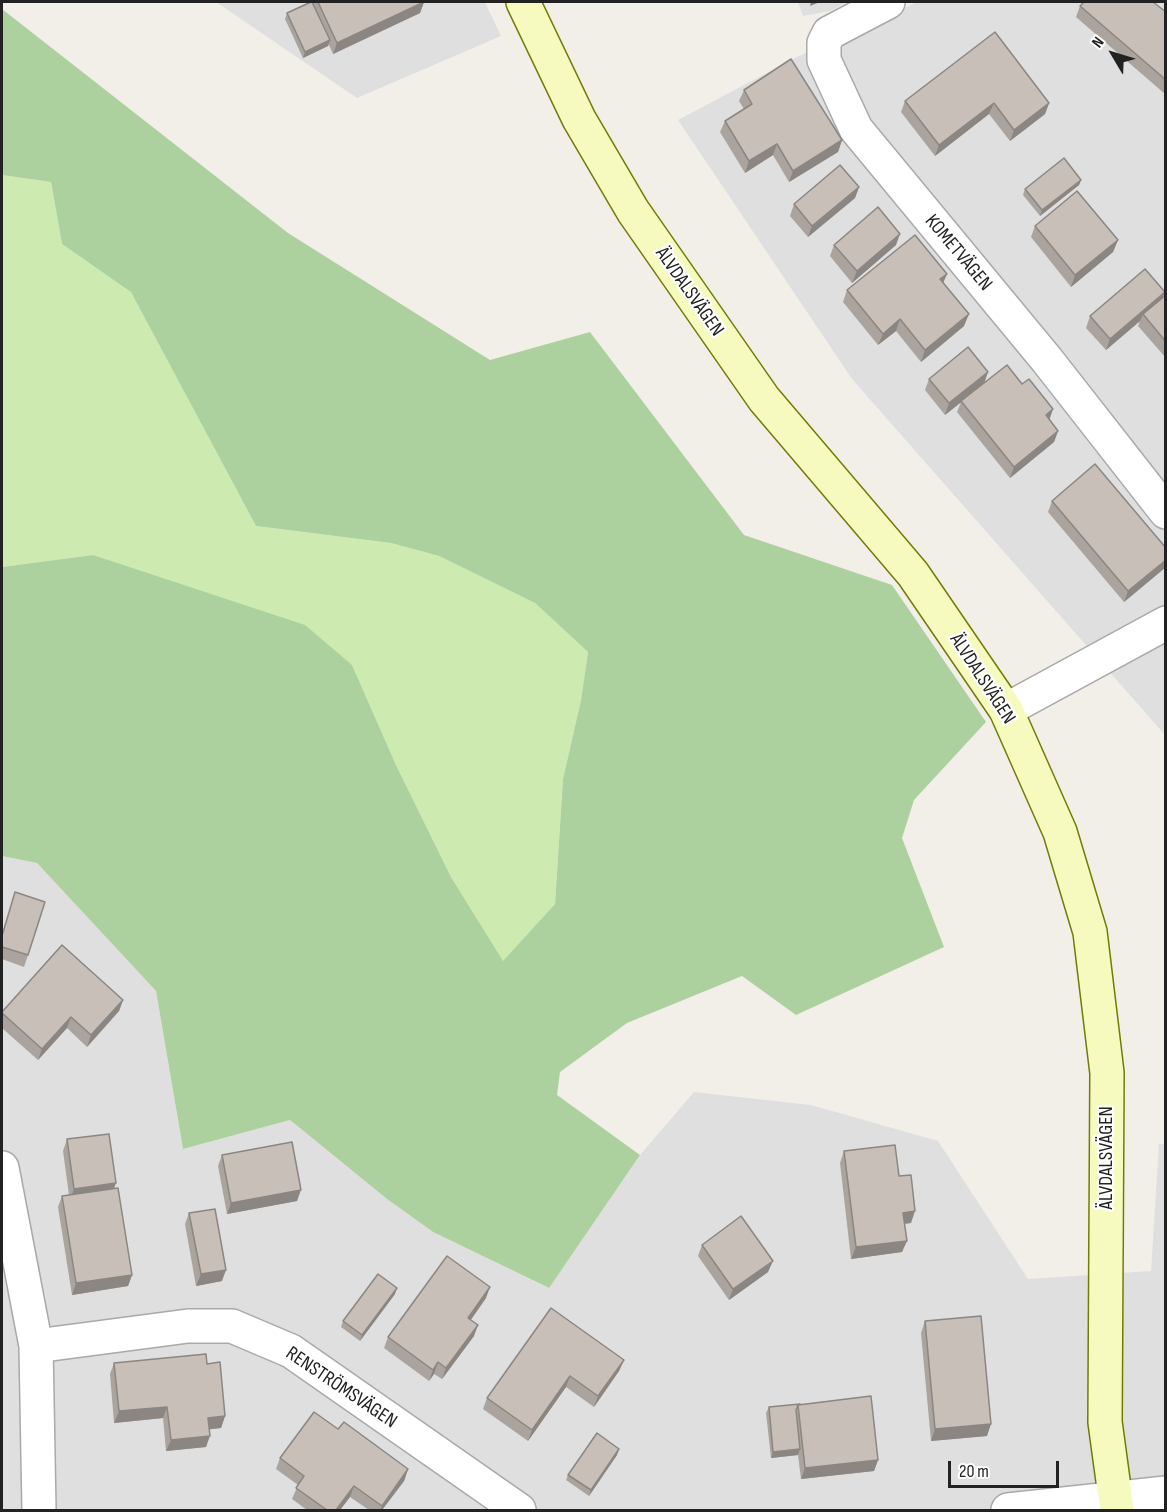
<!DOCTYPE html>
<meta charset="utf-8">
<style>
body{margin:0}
#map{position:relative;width:1167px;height:1512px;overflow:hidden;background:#f2efe9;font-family:"Sofia Sans Condensed",sans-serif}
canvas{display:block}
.frame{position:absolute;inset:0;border:3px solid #222;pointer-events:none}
.north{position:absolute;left:1083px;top:24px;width:60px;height:60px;-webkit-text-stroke:4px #fff;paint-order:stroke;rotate:308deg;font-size:16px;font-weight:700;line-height:24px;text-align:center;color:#222}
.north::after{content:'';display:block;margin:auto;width:21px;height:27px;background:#222;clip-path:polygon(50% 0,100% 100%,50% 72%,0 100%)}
.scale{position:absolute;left:948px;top:1461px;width:111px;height:27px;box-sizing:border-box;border:3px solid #222;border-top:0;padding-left:8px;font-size:18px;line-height:21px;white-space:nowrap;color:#222;-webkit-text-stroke:4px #fff;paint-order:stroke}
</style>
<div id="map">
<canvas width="1167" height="1512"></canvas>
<div class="frame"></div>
<div class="north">N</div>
<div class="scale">20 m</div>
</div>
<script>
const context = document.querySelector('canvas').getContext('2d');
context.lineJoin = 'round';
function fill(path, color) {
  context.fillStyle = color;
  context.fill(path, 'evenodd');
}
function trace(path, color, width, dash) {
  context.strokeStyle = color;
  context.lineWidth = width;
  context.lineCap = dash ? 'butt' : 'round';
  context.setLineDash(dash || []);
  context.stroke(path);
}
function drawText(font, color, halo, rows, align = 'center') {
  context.font = font + ' "Sofia Sans Condensed",sans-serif';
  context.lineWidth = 4.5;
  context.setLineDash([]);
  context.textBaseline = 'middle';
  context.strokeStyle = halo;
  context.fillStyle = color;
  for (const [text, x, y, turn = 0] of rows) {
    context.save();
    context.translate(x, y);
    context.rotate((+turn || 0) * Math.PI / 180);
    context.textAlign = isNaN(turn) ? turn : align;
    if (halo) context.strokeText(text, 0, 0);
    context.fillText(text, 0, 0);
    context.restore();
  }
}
const residential = new Path2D(`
 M216,2H485L501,36L357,98Z
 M798,2H848L830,11L803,16Z
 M917,2H1165V735L852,379L678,120L797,57L864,28Z
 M2,856L37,863L156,991L183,1149L290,1120L387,1199L433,1232L548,1288L640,1155L694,1092L811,1105L938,1141L1028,1279L1151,1271L1159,1144H1165V1510H2Z`);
const grass = new Path2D(`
 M2,175L51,182L62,244L131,291L256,526L391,543L439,556L535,603L588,652L581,700L563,779L555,904L503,962L451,877L396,765L352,665L93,555L2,567Z`);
const forest = new Path2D(`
 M2,9L288,233L490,360L590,332L744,535L892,585L986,722L914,800L902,838L944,947L796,1015L742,976L627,1023L560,1072L557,1095L640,1155L549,1288L433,1232L387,1199L290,1120L183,1149L156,991L37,863L2,856V567L93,555L305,625L352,665L396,765L451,877L503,961L555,904L563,779L581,700L588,652L535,603L439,556L391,543L256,526L131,292L62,244L51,182L2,175Z`);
const street = new Path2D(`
 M888,2L829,33L824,43V60L856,129L1047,360L1166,512
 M1006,710L1166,623
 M2,1168L36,1346L39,1510
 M36,1346L188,1326H232L291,1351L519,1510
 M1008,1510L1166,1493`);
const secondary = new Path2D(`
 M523,2L579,119L633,211L764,399L913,574L1006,710L1060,832L1090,932L1107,1073L1105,1422L1117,1510`);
const wall = new Path2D(`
 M311,2H424L420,13L333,54L329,45L328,46L303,58L285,19L287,13Z
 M1080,6L1166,12V93L1165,94L1076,17Z
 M744,90L842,140L838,152L789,182L773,155L745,173L720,132L725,121L744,109L739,101Z
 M905,101L1049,103L1045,114L1010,141L989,114L935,156L901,112Z
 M1081,180L1079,185L1040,216L1023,195L1025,189Z
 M859,187L855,198L808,237L790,216L794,204Z
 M1035,226L1118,240L1113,252L1071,287L1031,237Z
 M834,245H896L852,283L830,256Z
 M947,274L943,283L964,326L921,362L896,331L878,345L843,302L847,290Z
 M1166,295V358L1138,326L1140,321L1106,350L1086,328L1090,316L1163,297Z
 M929,379L1022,384L1053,409L1049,419L1058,431L1054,442L1010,478L957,412L961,402L945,415L925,390Z
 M1052,501L1166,548V567L1124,602L1048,512Z
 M15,892L28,955L24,967L2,959V934Z
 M123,1000L119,1011L87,1047L67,1028L38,1060L2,1028V1012Z
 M67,1139L114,1188L132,1275L128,1286L72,1295L58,1207L62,1196L69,1195L63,1151Z
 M844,1151L899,1176L911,1223L905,1224L902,1252L851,1259L840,1163Z
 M222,1155L297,1201L227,1214L218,1166Z
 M189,1213L222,1281L196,1286L185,1224Z
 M702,1245L768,1272L729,1300L698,1256Z
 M395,1294L360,1341L341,1327L343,1321Z
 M486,1298L471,1320L474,1336L442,1379L434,1374L429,1381L384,1348L388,1337Z
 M925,1321L987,1436L931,1441L921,1333Z
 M624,1360L619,1371L594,1407L566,1387L528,1441L483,1409L487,1398Z
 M114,1363L207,1364L225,1416L221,1428L209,1429L206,1447L166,1451L163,1418L114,1423L110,1374Z
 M800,1404L878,1460L874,1471L801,1479L798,1455L771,1458L766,1413L769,1407Z
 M338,1429L408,1469L404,1481L382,1510H369L350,1497L340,1510H307L292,1499L298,1485L276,1469L280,1458Z
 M617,1455L589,1496L566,1480L568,1475Z`);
const shadedWall = new Path2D(`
 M424,2L420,13L333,54L337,43Z
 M811,2H820L810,6Z
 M330,40L328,46L303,58L305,52Z
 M994,103L989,114L935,156L939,145Z
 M1049,103L1045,114L1010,141L1014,130Z
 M842,140L838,152L789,182L793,171Z
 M777,144L773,155L745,173L749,161Z
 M1081,180L1079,185L1040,216L1042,210Z
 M859,187L855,198L808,237L812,226Z
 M900,234L896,245L852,283L857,271Z
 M1118,240L1113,252L1071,287L1075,275Z
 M947,274L942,285L940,279Z
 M1165,292L1161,303L1143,314L1140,321L1106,350L1110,339Z
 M969,314L964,326L921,362L925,350Z
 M900,319L896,331L878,345L883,334Z
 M988,372L984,384L945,415L949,403Z
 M1053,409L1049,421L1046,415Z
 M1058,431L1054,442L1010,478L1014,467Z
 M1166,560V567L1124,602L1128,591Z
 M123,1000L119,1011L87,1047L91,1035Z
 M71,1017L67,1028L38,1060L42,1049Z
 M116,1183L112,1194L70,1200L74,1189Z
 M301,1190L297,1201L227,1214L231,1203Z
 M915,1211L911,1223L899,1224L903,1213Z
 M907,1241L902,1252L851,1259L856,1247Z
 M773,1261L768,1272L729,1300L733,1289Z
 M226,1270L222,1281L196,1286L201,1274Z
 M132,1275L128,1286L72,1295L76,1283Z
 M490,1287L486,1298L464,1329L468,1318Z
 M397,1288L395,1294L360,1341L362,1335Z
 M478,1325L474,1336L442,1379L446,1368Z
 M624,1360L619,1371L594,1407L598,1396Z
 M438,1362L434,1374L429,1381L433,1370Z
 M570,1376L566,1387L528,1441L532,1430Z
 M167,1407L163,1418L114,1423L119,1411Z
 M225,1416L221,1428L204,1430L208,1418Z
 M991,1424L987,1436L931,1441L935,1429Z
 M210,1436L206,1447L166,1451L171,1440Z
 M619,1449L617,1455L589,1496L591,1490Z
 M800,1449L798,1455L771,1458L773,1452Z
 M878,1460L874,1471L801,1479L805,1468Z
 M408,1469L404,1481L382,1510H380L382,1506Z
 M354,1486L350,1497L340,1510H336Z`);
const building = new Path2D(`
 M311,2H312L330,40L305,52L287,13Z
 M318,2H424L337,43Z
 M1084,2H1153L1166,12V80L1080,6Z
 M995,32L1049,103L1014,130L994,103L939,145L905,101Z
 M791,59L842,140L793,171L777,144L749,161L725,121L752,104L744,90Z
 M1064,158L1081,180L1042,210L1025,189Z
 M840,165L859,187L812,226L794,204Z
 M1077,191L1118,240L1075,275L1035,226Z
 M878,207L900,234L857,271L834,245Z
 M915,235L947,274L940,279L969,314L925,350L900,319L883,334L847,290Z
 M1145,269L1165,292L1110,339L1090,316Z
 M1166,295V342L1143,314Z
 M968,347L988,372L949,403L929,379Z
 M1007,365L1022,384L1029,379L1053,409L1046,415L1058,431L1014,467L961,401Z
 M1095,464L1166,548V560L1128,591L1052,501Z
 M15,892L45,902L28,955L2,947V936Z
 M62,945L123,1000L91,1035L71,1017L42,1049L2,1013V1012Z
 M109,1134L116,1183L74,1189L67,1139Z
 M292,1142L301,1190L231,1203L222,1155Z
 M895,1145L899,1176L911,1175L915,1211L903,1213L907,1241L856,1247L844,1151Z
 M118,1188L132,1275L76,1283L62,1196Z
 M215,1209L226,1270L201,1274L189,1213Z
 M741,1216L773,1261L733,1289L702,1245Z
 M447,1256L490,1287L468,1318L478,1325L446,1368L438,1362L433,1370L388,1337Z
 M378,1274L397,1288L362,1335L343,1321Z
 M551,1308L624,1360L598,1396L570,1376L532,1430L487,1398Z
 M981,1316L991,1424L935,1429L925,1321Z
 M206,1354L207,1364L220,1362L225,1416L208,1418L210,1436L171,1440L167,1407L119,1411L114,1363Z
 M871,1396L878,1460L805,1468L798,1405Z
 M800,1404L798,1405L796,1410L800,1449L773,1452L769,1407Z
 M314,1412L338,1429L344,1422L408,1469L382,1506L354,1486L336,1510H327L296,1488L304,1476L280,1458Z
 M597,1433L619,1449L591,1490L568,1475Z`);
const streetNames = [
 ["KOMETVÄGEN",958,253,50],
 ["ÄLVDALSVÄGEN",689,292,55],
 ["ÄLVDALSVÄGEN",982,679,57],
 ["ÄLVDALSVÄGEN",1107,1158,-90],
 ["RENSTRÖMSVÄGEN",341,1388,34]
];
fill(residential, '#e0dfdf');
fill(grass, '#cdebb0');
fill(forest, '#add19e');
trace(street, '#a9a9a9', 36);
trace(secondary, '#707d05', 36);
trace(street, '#fff', 33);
trace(secondary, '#f7fabf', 33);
fill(wall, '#aba49e');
fill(shadedWall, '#8b8681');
fill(building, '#c7bfb8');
trace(building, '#8b8681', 1.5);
drawText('20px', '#222', '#fff', streetNames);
</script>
